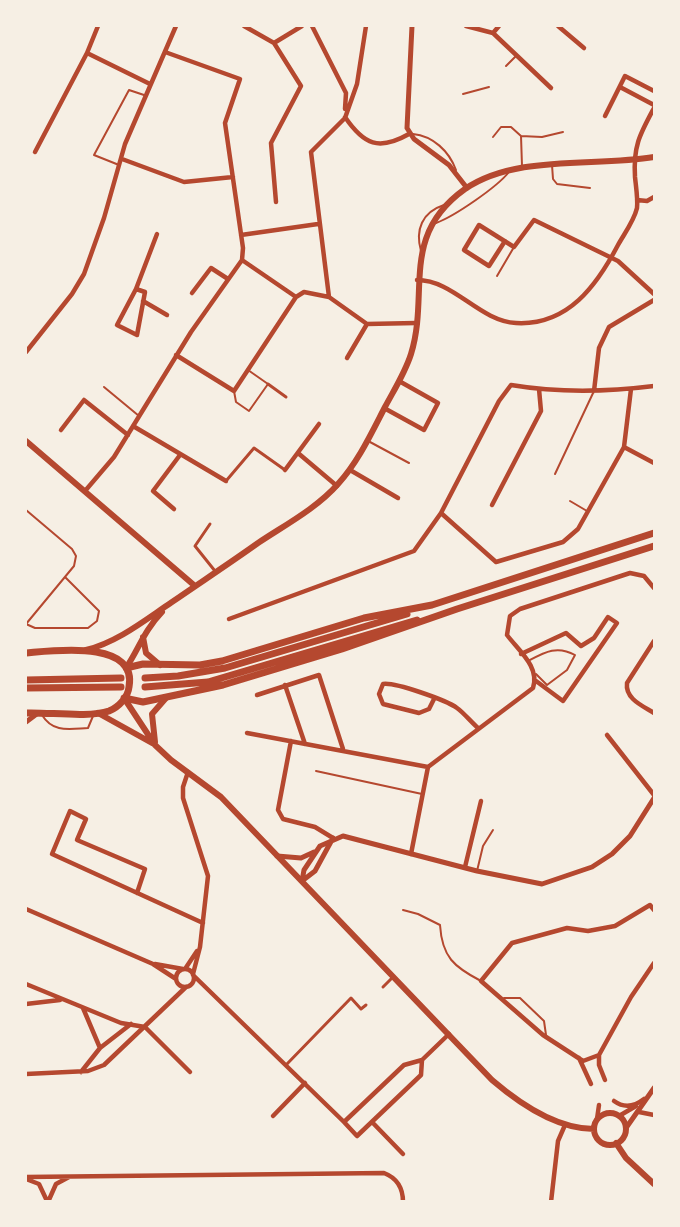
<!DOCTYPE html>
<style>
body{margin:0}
#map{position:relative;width:680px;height:1227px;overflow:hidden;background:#f6efe4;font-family:"Roboto Serif",serif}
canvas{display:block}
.frame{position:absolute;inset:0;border:27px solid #f6efe4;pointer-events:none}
</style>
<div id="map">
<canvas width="680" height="1227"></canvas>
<div class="frame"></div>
</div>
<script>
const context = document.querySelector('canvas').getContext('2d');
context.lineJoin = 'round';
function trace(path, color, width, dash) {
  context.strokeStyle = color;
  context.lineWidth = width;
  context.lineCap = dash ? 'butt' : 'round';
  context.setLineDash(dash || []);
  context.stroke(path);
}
const service = new Path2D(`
 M506,66L517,55
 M463,94L489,87
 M413,134C433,136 449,151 456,170
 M521,136L542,137L563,132
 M493,137L501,127H511L521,136L522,166
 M119,165L94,155L129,90L144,95
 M552,165L553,179L557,184L590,188
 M436,223C455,216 497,187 509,172
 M421,251C415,230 422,212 444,205
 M497,276L514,247
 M104,387L139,416
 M234,391L236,402L249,411L268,384L248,370
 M370,442L409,463
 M555,474L594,391
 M570,501L587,511
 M26,510L72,549L76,556L74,566L26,624
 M26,624L35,628H88L97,621L99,611L65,577
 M528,661C545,652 557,645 575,655L567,670L547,685L536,674
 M42,715C53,733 69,729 88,728L93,716
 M316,771L422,794
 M477,871L483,846L493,830
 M403,910L418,914L440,925C442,957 454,967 481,981
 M504,998H520L544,1021L546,1035`);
const pedestrian = new Path2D(`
 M268,384L286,397
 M226,481L254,448L285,470
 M210,524L195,546L215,571
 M383,987L392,978
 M286,1065L351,998L361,1009L366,1005`);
const minor = new Path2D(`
 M244,26L274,43L301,86L271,143L276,202
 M312,26L346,93L345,109
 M466,26L493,33L551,88
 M558,26L584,48
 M493,33L499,26
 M274,43L302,26
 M87,53L150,84
 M620,87L654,105
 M605,116L625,76L654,91
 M345,117C364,145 379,151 409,134
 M35,152L87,53L98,26
 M122,159L184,182L233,177
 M637,200L647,201L654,197
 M241,235L318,224
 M505,241L489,266L464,250L479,225L514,247L534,220L618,261L654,294
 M242,260L296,297L304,292L329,297L367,324L416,323
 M417,280C454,280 479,321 516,323C568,326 597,285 618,245C624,234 634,221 637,208C638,199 636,187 635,177C633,146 640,134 654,108
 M136,289L145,292L137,335L117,325Z
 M136,289L157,234
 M192,293L211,268L228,279
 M329,297L311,152L345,118L357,84L366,26
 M143,301L167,315
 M26,352L72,294L84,274L104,218L125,144L176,26
 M176,355L234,391L296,297
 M347,358L367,324
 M594,391L599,348L609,327L654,300
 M384,408L424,430L438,403L399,381
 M133,426L226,481
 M61,430L84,400L128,435
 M624,447L654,463
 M298,453L337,486
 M285,470L319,424
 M350,470L398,498
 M85,491L114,457L191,332L242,260L243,248L225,123L240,79L165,52
 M492,505L541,411L539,389
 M174,509L153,491L180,455
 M441,513L496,562L563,542L578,529L624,447L631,389
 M229,619L414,551L441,513L499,401L511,385C559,393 606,392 654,386
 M654,641L627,683C625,699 643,706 654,713
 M521,654L566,633L581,646L594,638L608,617L617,623L563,701L536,681
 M285,685L305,744
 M257,695L319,675L343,749
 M434,699L429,709L419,713L383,704L379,694L383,684C395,682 446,700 457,708C464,713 471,722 478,728
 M247,733L428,767
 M607,735L654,795
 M291,741L278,810L283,819L315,827L333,838
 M188,772L183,787V798L208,876L200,947L193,974
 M411,854L428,767L533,688C540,667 519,651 507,635L510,616L520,609L630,573L644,576L654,588
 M465,867L481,801
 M137,893L145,869L77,840L86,819L70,811L52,854L203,923
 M26,909L153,964L176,979
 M654,910L650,905L615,926L588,931L567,928L512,943L481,981L543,1035L583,1061L599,1055L631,997L654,963
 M155,964L183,969
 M185,969L197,951
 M176 978a9 9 0 1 1 18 0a9 9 0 1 1-18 0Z
 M193,975L344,1122
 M26,984L121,1023L145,1027L190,1072
 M26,1004L60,1000
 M83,1008L100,1048
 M599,1055V1065L605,1080
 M579,1058L591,1084
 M422,1060L421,1075L357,1136L344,1122L404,1065L422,1060L449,1034
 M81,1072L100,1048L131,1024
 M26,1074L88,1071L104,1065L186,987
 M614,1101C625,1109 635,1106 644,1099
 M639,1112L654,1115
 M273,1116L305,1083
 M619,1116L636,1106
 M597,1119L599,1105
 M372,1122L403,1154
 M26,1177L384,1173C397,1178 403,1187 403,1202
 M26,1179L39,1184L47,1201
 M48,1202L56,1184L69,1177
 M551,1202L558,1141L565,1125`);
const tertiary = new Path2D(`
 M412,26L407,128L414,139L449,165L467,188
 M26,722L38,713
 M277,856L301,858L314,852
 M302,881L304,870L320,846L343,836L477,871L542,884L592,867L612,854L630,836L654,798
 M302,881L315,871L333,838
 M626,1128L654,1088`);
const secondary = new Path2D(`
 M26,441L195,586
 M143,637L146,653L160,665
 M86,650C118,642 145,620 172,602C201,582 230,563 258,543C285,525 317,508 338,484C358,462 371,434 385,407C394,390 405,373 411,354C430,293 399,236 465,189C516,154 594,167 654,157
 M126,668C140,647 143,632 162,612
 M124,698L155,745L171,760L221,797L492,1080C520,1104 556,1129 594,1129
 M98,713L152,743
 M155,742L152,714L166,698
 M594 1129a16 16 0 1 1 32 0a16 16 0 1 1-32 0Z
 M616,1143L626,1158L654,1184`);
const primary = new Path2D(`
 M26,653C52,651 138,639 129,687C128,697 119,707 109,711C88,718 49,712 26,713
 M126,668L143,664L200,665L222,661L364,618L432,605L654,533
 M145,678L178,676L225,668L407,614
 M26,680L121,678
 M145,687L208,682L417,620
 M26,688L121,687
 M124,698L143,702L223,685L342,649L457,609L654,546`);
trace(service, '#b5482f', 2);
trace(pedestrian, '#b5482f', 3);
trace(minor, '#b5482f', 4.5);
trace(tertiary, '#b5482f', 5);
trace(secondary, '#b5482f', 6);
trace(primary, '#b5482f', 7);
</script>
